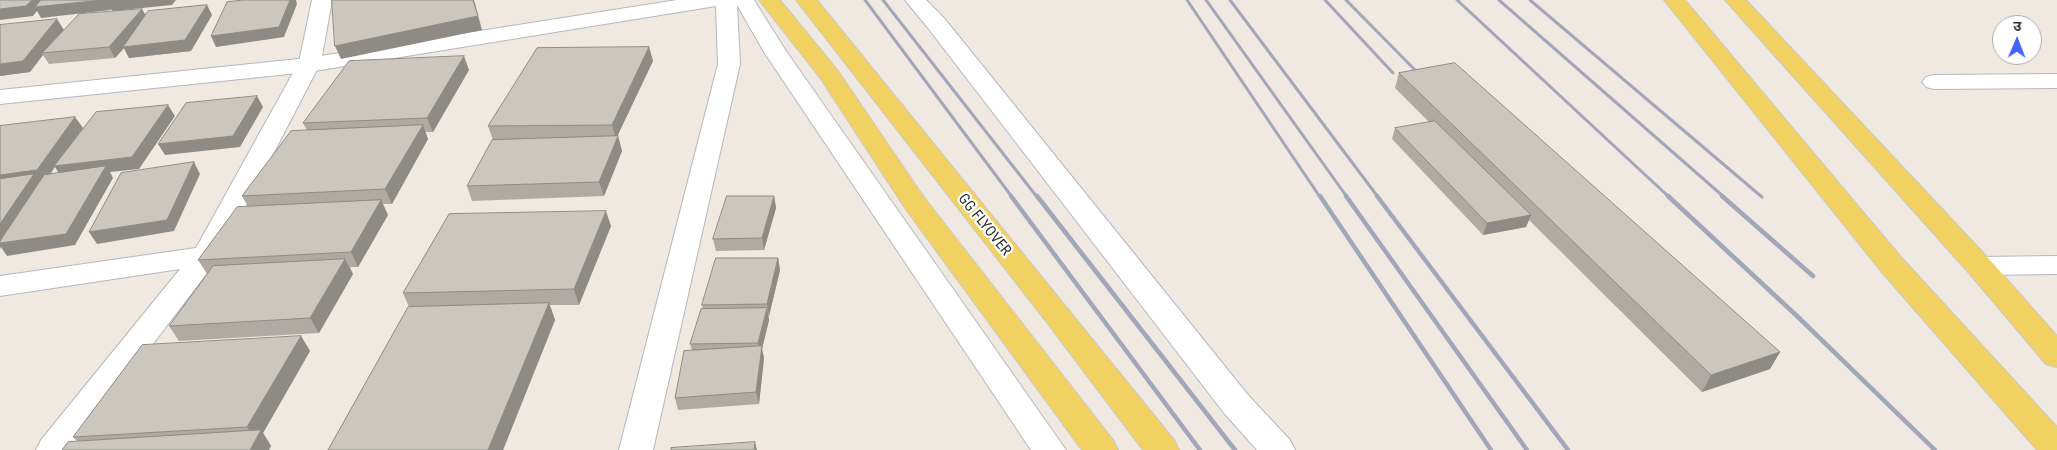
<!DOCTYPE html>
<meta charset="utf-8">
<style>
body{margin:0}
#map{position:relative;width:2057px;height:450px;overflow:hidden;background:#efe9e1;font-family:"Roboto Condensed","Noto Sans Devanagari",sans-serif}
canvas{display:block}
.north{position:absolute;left:1992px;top:15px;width:50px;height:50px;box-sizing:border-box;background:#fff;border:1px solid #ababab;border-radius:50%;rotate:1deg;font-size:14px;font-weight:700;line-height:20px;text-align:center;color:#2e2e2e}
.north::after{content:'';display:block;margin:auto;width:18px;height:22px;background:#4264fb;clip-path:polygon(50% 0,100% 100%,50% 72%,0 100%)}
</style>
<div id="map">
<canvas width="2057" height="450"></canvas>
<div class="north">उ</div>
</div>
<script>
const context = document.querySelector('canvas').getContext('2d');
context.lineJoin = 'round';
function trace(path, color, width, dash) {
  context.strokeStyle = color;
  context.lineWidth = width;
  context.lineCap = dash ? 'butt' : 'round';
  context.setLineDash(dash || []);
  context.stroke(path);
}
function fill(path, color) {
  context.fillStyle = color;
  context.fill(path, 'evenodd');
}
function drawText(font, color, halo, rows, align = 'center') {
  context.font = font + ' "Roboto Condensed",sans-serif';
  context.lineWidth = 4.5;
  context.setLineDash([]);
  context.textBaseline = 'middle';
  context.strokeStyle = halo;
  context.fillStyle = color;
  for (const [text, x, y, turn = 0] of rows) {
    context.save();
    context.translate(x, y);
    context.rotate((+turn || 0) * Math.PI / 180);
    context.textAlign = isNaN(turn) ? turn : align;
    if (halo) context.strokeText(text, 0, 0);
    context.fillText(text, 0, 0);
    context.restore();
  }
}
const street = new Path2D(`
 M312,0H332L321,62L220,256L72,450H36L41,440L180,269L0,296V276L196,248L299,62Z
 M2057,74V88L1934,89L1926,87L1922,82L1926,77L1934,75Z
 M2057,256V274L1979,275L1969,273L1965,266L1969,259L1979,257Z`);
const secondary = new Path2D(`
 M677,0H754L786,51L1066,450H1031L764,52L737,5L740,64L653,450H619L718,64L716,6L308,72L0,104V90L308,58Z
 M905,0H926L944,18L1248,395L1290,440L1295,450H1257L1224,413L928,28Z`);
const primary = new Path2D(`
 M759,0H780L838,71L923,196L1113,440L1118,450H1082L905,208L821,79Z
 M796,0H817L1174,440L1179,450H1143L1045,320Z
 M1664,0H1685L1900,256L2057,427V450H2037L1880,270Z
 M1725,0H1746L1989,259L2057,336V367L2046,364L1969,273Z`);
const railFar1 = new Path2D(`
 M865,0L1012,197
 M883,0L1037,197
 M1187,0L1320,197
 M1206,0L1347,197
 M1230,0L1378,197
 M1325,0L1393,73
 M1346,0L1417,72
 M1457,0L1669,197
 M1499,0L1724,197
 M1530,0L1762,197`);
const rail = new Path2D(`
 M1011,196L1200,450
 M1037,196L1235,450
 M1320,196L1491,450
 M1346,196L1527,450
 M1377,196L1568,450
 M1668,196L1798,317L1935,450
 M1722,196L1813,276`);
const wall = new Path2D(`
 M207,5L212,15L191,51L129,58L124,48L115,58L49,64L43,55L30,72L0,76L64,30Z
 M649,47L653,61L617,136H618L622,151L604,196L472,201L467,186L493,140L488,126Z
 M469,70L433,132H425L428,139L392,204H383L388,215L358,267H350L353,274L319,333L179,341L169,326L207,274L198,260L248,207L242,196L307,130L303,123Z
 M1399,73L1780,352L1770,369L1702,392L1529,220L1526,227L1483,235L1392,139L1395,128L1429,122L1395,88Z
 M774,196L776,208L764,250L716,251L713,239Z
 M611,226L579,305H550L555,320L503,450H328L409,307L403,293Z
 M778,258L780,270L769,316H768L769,320L762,349L764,358L759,404L678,410L675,398L692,350L690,344L703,309L702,305Z
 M301,336L310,351L263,433L271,446L77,441L73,437Z`);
const shadedWall = new Path2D(`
 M32,0H176L172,5L112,11L111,9L110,10L41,18L37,11L33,16L0,20V9Z
 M290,0H296L297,4L284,37L216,47L211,36Z
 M473,0H474L482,30L341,59L335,46Z
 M207,5L212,15L191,51L129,58L124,48L115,58L109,47L142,9L148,19Z
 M57,19L64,30L42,53L43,55L30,72L0,76V64Z
 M649,47L653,61L616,139L612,125Z
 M464,56L469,70L433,132L427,118Z
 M257,96L263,107L240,147L165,155L158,144Z
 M168,105L175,116L139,169L110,172L113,178L75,245L7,256L1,247L0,249V175L75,117L83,128L56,166ZM55,167L62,178L45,182Z
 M423,125L428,139L392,204L385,189Z
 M618,136L622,151L604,196L599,182Z
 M194,162L200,174L174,231L97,244L89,232Z
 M774,196L776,208L764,250L762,238Z
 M381,200L388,215L358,267L351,252Z
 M606,211L611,226L579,305L574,289Z
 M1531,215L1526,227L1483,235L1487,223Z
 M778,258L780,270L769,316L767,304Z
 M345,259L353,274L319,333L310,318Z
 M549,303L555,320L503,450H488Z
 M767,308L769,320L762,349L764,358L759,404L756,392L761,354L758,343Z
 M301,336L310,351L263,433L271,446L269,450H250L256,440L247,427Z
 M1780,352L1770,369L1702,392L1711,375Z
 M755,442L757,450H754Z`);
const building = new Path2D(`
 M0,0H32L26,6L0,9Z
 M41,0H103L35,7Z
 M244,0H290L279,27L211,36L227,2Z
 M332,0H473L478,16L335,46Z
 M207,5L185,40L123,47L148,11Z
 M142,9L109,47L42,53L79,14Z
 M57,19L23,61L0,64V25Z
 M649,47L612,125L488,126L537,48Z
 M464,56L427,118L303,123L349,61Z
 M1455,63L1780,352L1711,375L1399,73Z
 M257,96L233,136L158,144L186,103Z
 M168,105L132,157L54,166L96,112Z
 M75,117L37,170L0,175V126Z
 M1435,121L1531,215L1487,223L1395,128Z
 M423,125L385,189L242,196L291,131Z
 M618,136L599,182L467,186L492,140Z
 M194,162L167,220L89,232L121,173Z
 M106,166L66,234L0,243V241L44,175Z
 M34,174L0,224V179Z
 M727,196H774L762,238L713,239Z
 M381,200L351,252L198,260L237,207Z
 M606,211L574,289L403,293L449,214Z
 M716,258H778L767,304L702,305Z
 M345,259L310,318L169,326L213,266Z
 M549,303L488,450H328L408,307Z
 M767,308L758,343L690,344L701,309Z
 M301,336L247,427L73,437L142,345Z
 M762,346L756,392L675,398L684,351Z
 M261,430L250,450H62L68,442Z
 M755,442L754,450H671V448Z`);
const streetNames = [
 ["GG FLYOVER",984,225,51]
];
trace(street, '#b4b7c1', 2);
trace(secondary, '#b4b7c1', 2);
trace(primary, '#c9c9c9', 2);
fill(street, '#fff');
fill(secondary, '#fff');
fill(primary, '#f2d163');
trace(railFar1, '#a3a6b8', 3);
trace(rail, '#a3a6b8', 4.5);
fill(wall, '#afaba4');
fill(shadedWall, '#8e8b86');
fill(building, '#cbc7bf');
trace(building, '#8e8b86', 1);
drawText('15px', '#2e2e2e', '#fff', streetNames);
</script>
